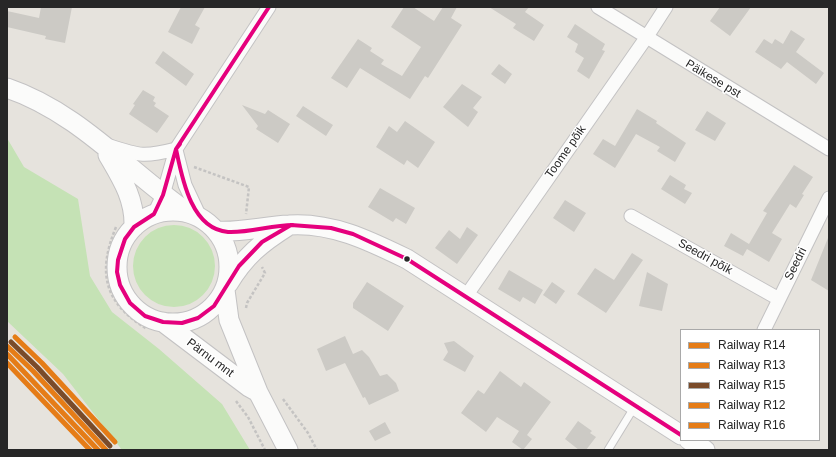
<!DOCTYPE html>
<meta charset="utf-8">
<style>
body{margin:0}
#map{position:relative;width:836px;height:457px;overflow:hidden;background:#e6e3dd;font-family:Helvetica,sans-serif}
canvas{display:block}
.frame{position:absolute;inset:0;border:8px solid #272727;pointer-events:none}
.legend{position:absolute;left:680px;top:329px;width:140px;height:112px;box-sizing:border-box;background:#fff;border:1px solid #a9a9a9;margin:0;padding:5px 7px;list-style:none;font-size:12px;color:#272727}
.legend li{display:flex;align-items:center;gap:8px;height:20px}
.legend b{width:20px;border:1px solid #a9a9a9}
</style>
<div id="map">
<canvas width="836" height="457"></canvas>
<div class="frame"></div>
<ul class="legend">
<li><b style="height:5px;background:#e57c17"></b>Railway R14</li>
<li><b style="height:5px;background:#e57c17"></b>Railway R13</li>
<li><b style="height:5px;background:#7a4b2a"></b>Railway R15</li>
<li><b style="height:5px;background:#e57c17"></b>Railway R12</li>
<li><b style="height:5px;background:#e57c17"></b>Railway R16</li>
</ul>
</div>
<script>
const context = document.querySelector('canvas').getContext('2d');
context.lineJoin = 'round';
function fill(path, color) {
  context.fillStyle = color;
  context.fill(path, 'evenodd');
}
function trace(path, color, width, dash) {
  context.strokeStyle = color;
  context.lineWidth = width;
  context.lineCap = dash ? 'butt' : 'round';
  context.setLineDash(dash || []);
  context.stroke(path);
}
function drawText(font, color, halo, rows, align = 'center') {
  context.font = font + ' Helvetica,sans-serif';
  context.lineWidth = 3;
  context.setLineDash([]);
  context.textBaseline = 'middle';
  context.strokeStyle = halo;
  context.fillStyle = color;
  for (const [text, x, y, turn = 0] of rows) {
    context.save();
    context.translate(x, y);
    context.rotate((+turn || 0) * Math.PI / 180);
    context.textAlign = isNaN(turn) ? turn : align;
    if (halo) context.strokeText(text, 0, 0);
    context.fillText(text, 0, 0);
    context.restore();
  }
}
const green = new Path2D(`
 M7,138L24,167L78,199L90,276L112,312L159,349L222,404L250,450H122L63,374L7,321Z
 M133 266a41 41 0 1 1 82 0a41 41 0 1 1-82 0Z`);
const building = new Path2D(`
 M41,7H72L65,43L45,39L46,36L7,27V11L39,18Z
 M181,7H205L195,25L200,28L192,44L168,32Z
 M404,7H413L434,21L443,7H457L451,18L462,25L428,78L425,76L410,99L360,68L347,88L331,78L358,39L372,48L370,51L384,60L381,64L402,76L421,47L391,27Z
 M489,7H529L525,12L544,25L534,41L513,28L516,24Z
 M720,7H751L730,36L710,21Z
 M575,24L605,44L602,50L605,51L589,79L577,71L584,58L575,52L578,44L567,37Z
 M791,30L805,39L796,52L824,73L816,84L787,62L781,69L755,52L764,39L772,44L775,39L783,44Z
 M163,51L194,74L186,86L155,63Z
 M499,64L512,74L505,84L491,74Z
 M462,84L482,97L473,108L478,112L468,127L443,107Z
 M143,90L155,97L153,101L156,103L154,106L169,116L157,133L129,114L135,105L133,104Z
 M242,105L265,114L268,110L290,124L278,143L256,129L258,126Z
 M303,106L333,125L326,136L296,116Z
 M637,109L657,121L656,123L686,143L675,162L657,151L660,147L636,134L615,168L593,154L603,139L615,146Z
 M707,111L726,123L715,141L695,130Z
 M405,121L435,142L418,168L407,160L404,165L376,147L389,126L397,132Z
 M794,165L813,177L802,194L804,195L796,208L790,204L772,233L782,239L769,262L747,249L743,256L724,246L731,233L749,244L767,213L763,211Z
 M670,175L686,185L684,189L692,193L685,204L661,189Z
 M380,188L415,208L406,224L396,218L393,222L368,207Z
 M565,200L586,213L574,232L553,218Z
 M467,227L478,235L457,264L435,248L449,230L460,239Z
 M828,238H829V291L811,280Z
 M632,253L643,260L606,313L577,294L595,268L614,280Z
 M509,270L543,290L535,304L523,297L520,302L498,289Z
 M647,272L668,284L662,311L639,306Z
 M367,282L404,306L388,331L353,308V303Z
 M552,282L565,291L556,304L543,295Z
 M345,336L353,354L362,350L369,357L380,376L387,374L396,383L399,391L369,405L365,397L363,398L361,394L345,363L326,371L317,349Z
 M454,341L474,356L465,372L443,360L448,352L444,343Z
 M500,371L521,387L524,382L551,402L527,435L532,439L523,450L512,442L519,431L497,417L486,432L461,413L478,390L484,394Z
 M578,421L592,431L590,433L596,437L586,450H579L565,439Z
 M385,422L391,433L375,441L369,431Z`);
const path = new Path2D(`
 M194,167L249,187L246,214
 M116,227C97,273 104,303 147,329
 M246,308L247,303L265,273L262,267
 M283,399L308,433L317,450
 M236,401L248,417L265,450`);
const service = new Path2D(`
 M608,450L635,406`);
const minor = new Path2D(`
 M598,7L829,149
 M110,146C140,156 145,157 176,149
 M176,150L185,185L200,217
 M154,214L163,195L176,149L269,7
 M631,216L779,299
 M466,296L646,38L666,7
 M764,330L829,198`);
const secondary = new Path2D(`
 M7,88C78,112 127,170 187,212
 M108,155C122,179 135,199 134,227
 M117 267a56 56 0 1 1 112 0a56 56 0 1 1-112 0Z
 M216,231C239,233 265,226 289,225C332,222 370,241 407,259L681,435
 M228,284C245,256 261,243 288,226
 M225,290L229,320L258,392L288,450
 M163,322L249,387L258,392
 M689,440L705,450`);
const bus1 = new Path2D(`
 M269,7L176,149L163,195L154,214L134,227L125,239L118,260L117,272L120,285L130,303L145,316L163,322L182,323L198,318L214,306L239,266L262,242L291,225L331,228L353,234L407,259L681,435
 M180,144L176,149C182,178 191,229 228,232C250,233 271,225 293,225`);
const rail1 = new Path2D(`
 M7,346L33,371L106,450`);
const rail2 = new Path2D(`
 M7,354L98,450`);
const rail3 = new Path2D(`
 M11,342L37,367L110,446`);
const rail4 = new Path2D(`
 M7,363L90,450`);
const rail5 = new Path2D(`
 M15,337L42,363L115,442`);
const markers = [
 [407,259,3.5,"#272727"]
];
const streetNames = [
 ["Päikese pst",713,79,31],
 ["Toome põik",566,152,-55],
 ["Seedri põik",705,257,29],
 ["Seedri",796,264,-64],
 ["Pärnu mnt",210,358,37]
];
fill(green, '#c5e2b5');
fill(building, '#cccac5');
trace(service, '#c3c2c3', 9);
trace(minor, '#c3c2c3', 15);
trace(secondary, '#c3c2c3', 21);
trace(path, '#c4c3c2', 2.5, [3, 2]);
trace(service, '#fbfbfa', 7);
trace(minor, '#fbfbfa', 13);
trace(secondary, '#fbfbfa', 19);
trace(bus1, '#e5007d', 4);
trace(rail1, '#e57c17', 5);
trace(rail2, '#e57c17', 5);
trace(rail3, '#7a4b2a', 5);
trace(rail4, '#e57c17', 5);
trace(rail5, '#e57c17', 5);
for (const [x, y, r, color] of markers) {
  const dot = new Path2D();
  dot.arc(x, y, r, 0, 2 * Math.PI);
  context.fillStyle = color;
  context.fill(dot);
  trace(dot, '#fff', 1.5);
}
drawText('12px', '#272727', '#fff', streetNames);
</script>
